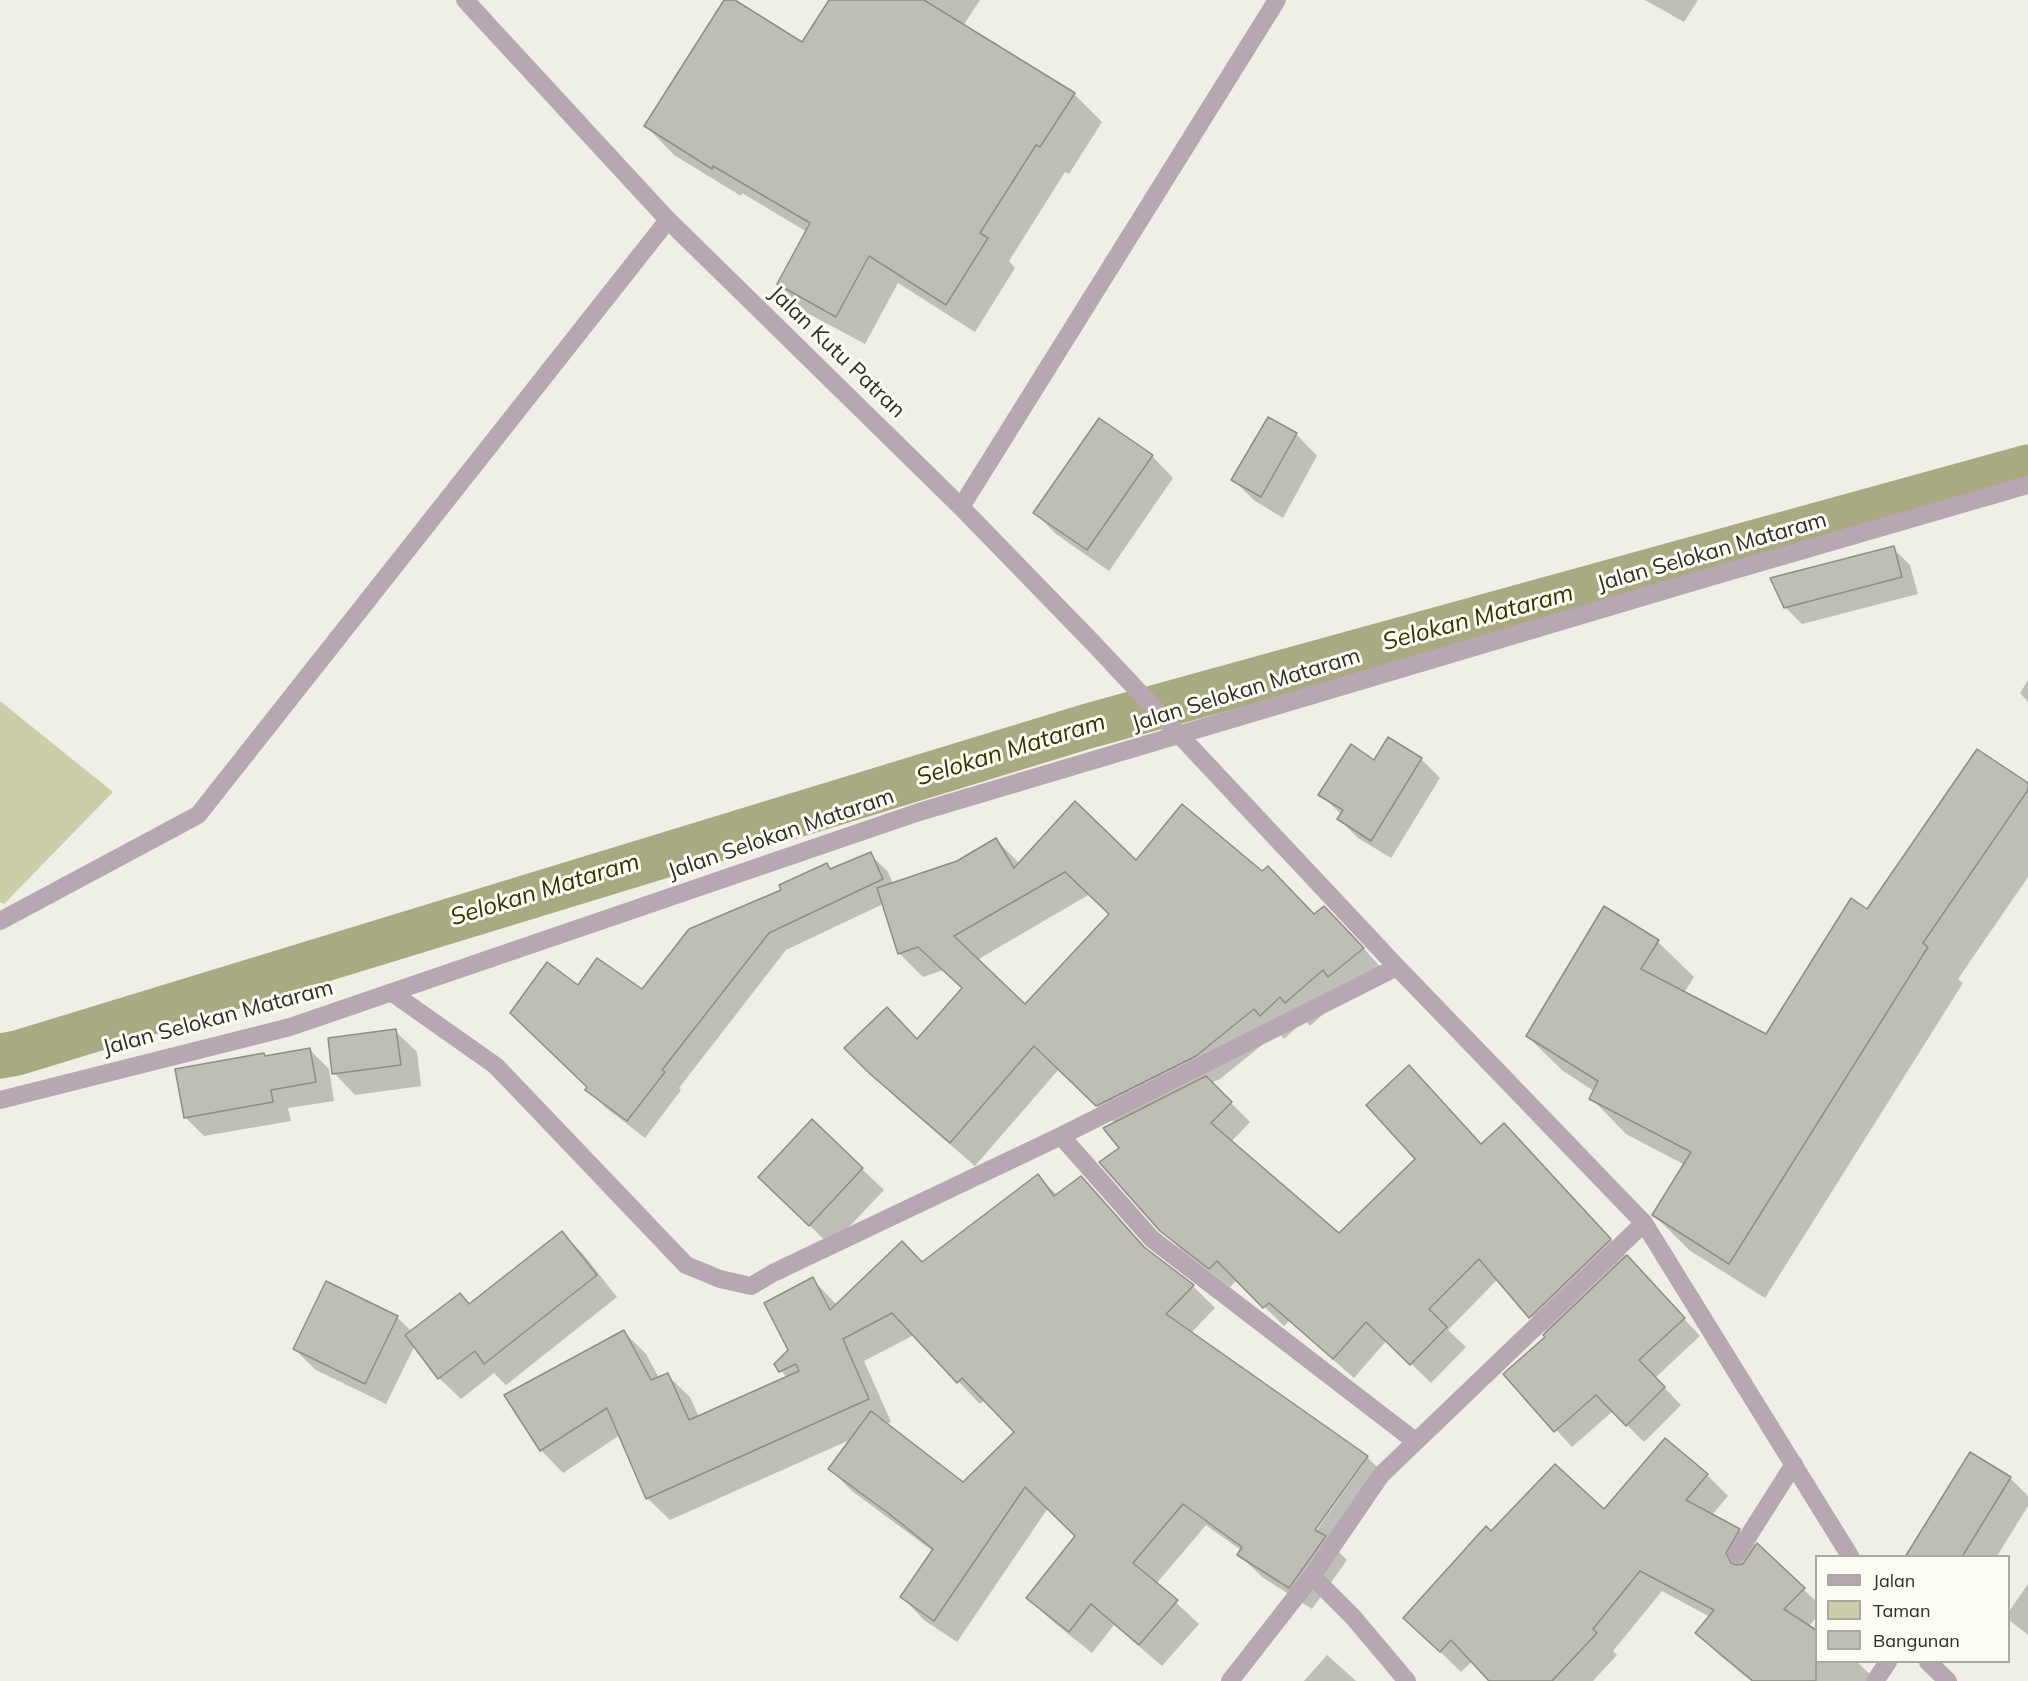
<!DOCTYPE html>
<style>
body{margin:0}
#map{position:relative;width:2028px;height:1681px;overflow:hidden;background:#eeefe5;font-family:Mulish,sans-serif}
canvas{display:block}
.legend{position:absolute;left:1815px;top:1555px;width:195px;height:108px;box-sizing:border-box;background:#fcfcf2;border:2px solid #a9a9a2;margin:0;padding:8px 10px;list-style:none;font-size:18px;color:#2d2d2a}
.legend li{display:flex;align-items:center;gap:12px;height:30px}
.legend b{width:30px;border:2px solid #a9a9a2}
</style>
<div id="map">
<canvas width="2028" height="1681"></canvas>
<ul class="legend">
<li><b style="height:8px;background:#b7a7b2"></b>Jalan</li>
<li><b style="height:16px;background:#cccda9"></b>Taman</li>
<li><b style="height:16px;background:#bebeb4"></b>Bangunan</li>
</ul>
</div>
<script>
const context = document.querySelector('canvas').getContext('2d');
context.lineJoin = 'round';
function fill(path, color) {
  context.fillStyle = color;
  context.fill(path, 'evenodd');
}
function trace(path, color, width, dash) {
  context.strokeStyle = color;
  context.lineWidth = width;
  context.lineCap = dash ? 'butt' : 'round';
  context.setLineDash(dash || []);
  context.stroke(path);
}
function drawText(font, color, halo, rows, align = 'center') {
  context.font = font + ' Mulish,sans-serif';
  context.lineWidth = 6;
  context.setLineDash([]);
  context.textBaseline = 'middle';
  context.strokeStyle = halo;
  context.fillStyle = color;
  for (const [text, x, y, turn = 0] of rows) {
    context.save();
    context.translate(x, y);
    context.rotate((+turn || 0) * Math.PI / 180);
    context.textAlign = isNaN(turn) ? turn : align;
    if (halo) context.strokeText(text, 0, 0);
    context.fillText(text, 0, 0);
    context.restore();
  }
}
const green = new Path2D(`
 M0,701L113,792L4,904L0,902Z`);
const shadow = new Path2D(`
 M726,0H732L803,44L831,0H980L963,26L1074,94L1102,122L1069,174L1065,172L1009,261L1015,268L975,332L898,283L865,344L807,313L779,284L807,232L742,193L741,196L674,155L646,126Z
 M1645,0H1698L1684,22Z
 M1296,434L1317,456L1283,518L1255,501L1233,480Z
 M1152,456L1173,478L1109,571L1056,534L1035,513Z
 M1893,548L1910,565L1918,594L1802,624L1785,607Z
 M2028,680V702L2020,693Z
 M1421,759L1440,778L1391,858L1358,838L1339,819L1342,815L1320,794L1374,762Z
 M2028,785V877L1958,979L1963,983L1765,1298L1689,1250L1654,1215L1685,1165L1626,1134L1591,1098L1594,1091L1563,1071L1527,1036L1604,908L1658,942L1694,977L1684,993L1766,1036L1868,911Z
 M996,840L1020,864L1136,862L1315,915L1348,931L1386,973L1353,999L1347,993L1310,1026L1305,1020L1284,1039L1278,1032L1220,1079L1211,1083L1250,1122L1231,1142L1339,1236L1482,1145L1523,1144L1700,1336L1655,1378L1681,1405L1644,1442L1613,1411L1572,1447L1505,1374L1547,1337V1334L1498,1279L1448,1330L1466,1347L1431,1383L1387,1340L1354,1378L1289,1321L1284,1326L1237,1280L1230,1287L1181,1250L1161,1230L1121,1148L1115,1123L1059,1069L975,1166L895,1097L870,1072L918,1041L963,989L943,970L923,977L899,953L883,904L786,950L679,1088L681,1090L645,1138L605,1107L587,1089L578,987L643,991L784,891L826,865L832,870L870,854L888,872L893,884L958,863ZM1090,894L1111,915L1025,1006L977,960Z
 M395,1031L417,1052L421,1086L355,1095L334,1073Z
 M310,1050L329,1069L334,1101L288,1108L291,1121L204,1136L185,1117L266,1057Z
 M812,1122L884,1190L831,1246L781,1198Z
 M1038,1176L1057,1195L1081,1178L1151,1254L1193,1286L1215,1308L1191,1333L1367,1457L1389,1479L1338,1551L1347,1560L1312,1609L1262,1577L1239,1555L1242,1551L1206,1525L1156,1584L1199,1624L1162,1666L1114,1625L1092,1653L1051,1620L1028,1598L1076,1536L1048,1508L957,1642L924,1620L902,1597L934,1552L852,1491L830,1469L852,1439L670,1520L647,1498L620,1435L563,1473L541,1450L624,1332L646,1354L659,1378L667,1375L690,1397L699,1417L787,1378L776,1364L790,1350L812,1279L837,1305L922,1263ZM914,1335L980,1404L985,1399L1016,1432L963,1484L886,1424L891,1422L864,1361ZM1364,1459H1367L1312,1537L1310,1535Z
 M562,1233L583,1254L617,1297L506,1385L494,1373L461,1399L439,1378L415,1345L386,1404L316,1370L294,1349L397,1317L412,1332L460,1294L470,1304Z
 M1971,1454L2010,1478L2028,1496V1506L1997,1556H1907Z
 M1707,1475L1728,1496L1712,1515L1739,1530L1816,1601V1618L1808,1627L1816,1632V1662H1857L1872,1676L1868,1681H1751L1718,1654L1697,1633L1710,1617L1662,1591L1613,1651L1617,1655L1593,1681H1491L1472,1661L1461,1672L1426,1638L1491,1533L1604,1511Z
 M2028,1584V1635L2008,1619V1613Z
 M1327,1655L1354,1679L1356,1681H1304Z`);
const canal = new Path2D(`
 M0,1056L17,1053L1088,726L2028,467`);
const building = new Path2D(`
 M724,0H735L802,42L829,0H924L1075,93L1040,147L1036,145L980,233L988,238L946,305L869,256L836,317L777,284L810,223L713,166L712,169L644,126Z
 M1268,417L1297,433L1261,497L1231,480Z
 M1099,418L1153,455L1087,550L1033,513Z
 M1894,546L1902,577L1784,608L1770,578Z
 M1388,737L1422,758L1371,841L1337,819L1343,810L1318,795L1351,744L1374,760Z
 M1977,749L2028,783V790L1923,943L1928,947L1729,1264L1652,1215L1691,1152L1589,1099L1598,1081L1526,1036L1604,906L1659,940L1641,969L1766,1034L1851,898L1867,909Z
 M1075,801L1136,860L1182,804L1262,871L1268,866L1314,914L1324,906L1364,948L1328,977L1323,970L1285,1003L1280,997L1260,1016L1254,1009L1196,1056L1096,1106L1034,1046L950,1143L869,1073L844,1048L887,1007L917,1039L962,988L918,947L898,954L877,888L957,861L996,838L1014,868ZM1065,872L1109,914L1025,1004L954,936Z
 M871,852L883,879L769,933L662,1070L665,1072L627,1121L585,1090L587,1087L510,1013L547,962L578,985L597,958L642,989L689,929L781,890L779,885L827,863L830,869Z
 M396,1029L401,1065L332,1074L328,1038Z
 M310,1048L316,1082L271,1090L273,1102L184,1118L175,1069L264,1053L265,1056Z
 M1409,1065L1481,1144L1504,1123L1611,1239L1529,1318L1479,1259L1429,1309L1447,1327L1410,1365L1366,1322L1333,1359L1269,1303L1263,1308L1217,1261L1209,1269L1160,1231L1099,1162L1119,1148L1103,1128L1206,1076L1232,1102L1211,1123L1339,1233L1415,1159L1366,1105Z
 M812,1119L863,1168L809,1226L758,1177Z
 M1038,1174L1054,1196L1081,1176L1144,1247L1194,1285L1166,1314L1368,1456L1315,1530L1326,1536L1289,1588L1237,1555L1242,1547L1183,1504L1133,1563L1178,1600L1139,1645L1091,1604L1069,1632L1026,1598L1075,1536L1025,1487L934,1621L900,1597L933,1549L888,1513L828,1469L871,1411L963,1482L1014,1432L962,1378L957,1383L892,1313L843,1339L869,1399L646,1499L607,1408L540,1451L504,1395L624,1330L651,1380L668,1373L689,1420L799,1371L796,1364L779,1372L774,1364L788,1350L764,1303L813,1277L830,1310L902,1241L922,1262Z
 M562,1231L597,1275L484,1364L475,1351L438,1379L405,1335L460,1293L469,1304Z
 M1627,1255L1685,1318L1639,1360L1665,1387L1626,1426L1596,1395L1554,1432L1503,1374L1545,1337L1543,1335Z
 M326,1281L398,1316L365,1384L293,1349Z
 M1665,1438L1708,1474L1686,1500L1740,1529L1726,1553L1731,1563L1736,1565L1743,1564L1757,1543L1805,1588L1784,1609L1816,1630V1681H1753L1695,1633L1714,1610L1640,1571L1593,1629L1597,1633L1552,1681H1489L1451,1640L1440,1652L1403,1618L1486,1526L1491,1531L1555,1464L1604,1509Z
 M1970,1452L2011,1477L1962,1557H1905Z`);
const minor = new Path2D(`
 M465,0L668,220L961,507L1095,645L1397,967L1644,1223L1850,1556
 M961,507L1277,0
 M0,921L198,815L668,220
 M391,992L496,1066L686,1265L720,1279L751,1286L773,1273L1061,1136L1397,967
 M0,1100L290,1027L919,812L1703,579L2028,485
 M1061,1136L1152,1239L1415,1441
 M1737,1554L1794,1464
 M1312,1576L1353,1617L1407,1681
 M1928,1662L1948,1681
 M1230,1681L1312,1576L1381,1475L1644,1223
 M1875,1681L1888,1662`);
const streetNames = [
 ["Jalan Kutu Patran",837,352,44],
 ["Jalan Selokan Mataram",1712,552,-16],
 ["Jalan Selokan Mataram",1246,690,-17],
 ["Jalan Selokan Mataram",781,834,-19],
 ["Jalan Selokan Mataram",218,1018,-15]
];
const waterNames = [
 ["Selokan Mataram",1478,618,-15],
 ["Selokan Mataram",1011,750,-17],
 ["Selokan Mataram",545,890,-17]
];
fill(green, '#cccda9');
fill(shadow, '#0003');
trace(canal, '#a9a982', 45);
fill(building, '#bebeb4');
trace(building, '#8e8e85', 1.5);
trace(minor, '#b7a7b2', 18);
drawText('22px', '#2d2d2a', '#fcfcf2', streetNames);
drawText('italic 24px', '#343200', '#fcfcf2', waterNames);
</script>
